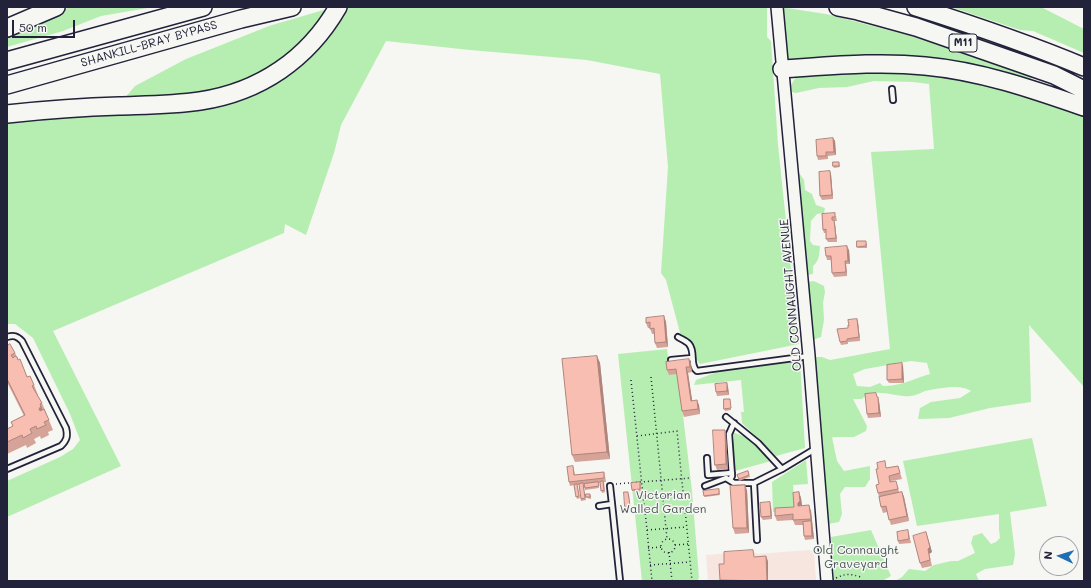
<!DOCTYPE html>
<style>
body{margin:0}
#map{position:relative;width:1091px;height:588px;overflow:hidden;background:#f6f6f2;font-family:Mali,sans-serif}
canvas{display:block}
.frame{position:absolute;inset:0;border:8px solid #22223b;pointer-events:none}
.north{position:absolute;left:1039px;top:536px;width:40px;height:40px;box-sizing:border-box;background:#f6f6f2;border:1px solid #a1a1a9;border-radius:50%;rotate:274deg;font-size:11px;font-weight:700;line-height:16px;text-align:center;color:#22223b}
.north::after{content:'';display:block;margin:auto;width:14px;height:18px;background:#1f6fb2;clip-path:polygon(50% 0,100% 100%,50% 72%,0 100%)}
.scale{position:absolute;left:12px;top:20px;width:63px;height:18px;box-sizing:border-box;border:2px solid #22223b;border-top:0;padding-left:5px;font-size:12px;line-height:14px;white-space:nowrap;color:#22223b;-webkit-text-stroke:3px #f6f6f2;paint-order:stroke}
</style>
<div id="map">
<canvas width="1091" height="588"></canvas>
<div class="frame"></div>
<div class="north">N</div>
<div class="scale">50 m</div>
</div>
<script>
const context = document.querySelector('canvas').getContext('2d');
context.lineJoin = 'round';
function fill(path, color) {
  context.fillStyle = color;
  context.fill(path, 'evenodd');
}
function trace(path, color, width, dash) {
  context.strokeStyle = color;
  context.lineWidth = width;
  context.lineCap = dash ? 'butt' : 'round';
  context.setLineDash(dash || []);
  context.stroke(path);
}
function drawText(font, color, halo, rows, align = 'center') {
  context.font = font + ' Mali,sans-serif';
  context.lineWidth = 3;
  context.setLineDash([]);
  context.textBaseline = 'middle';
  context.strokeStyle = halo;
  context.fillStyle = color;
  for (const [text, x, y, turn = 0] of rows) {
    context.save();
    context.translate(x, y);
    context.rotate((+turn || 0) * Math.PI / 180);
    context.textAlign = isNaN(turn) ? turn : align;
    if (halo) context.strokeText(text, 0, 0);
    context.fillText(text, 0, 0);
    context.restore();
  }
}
const built = new Path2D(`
 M809,550L814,552L816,581H708L706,555L752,551L758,554Z`);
const green = new Path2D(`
 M71,7H154L101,16L63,31L7,47V31Z
 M343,7H767V37L771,41L778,145L799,344L700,364L683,344L666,280L661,273L668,167L660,74L587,60L470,50L386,41L341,125L334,153L306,235L285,224L284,233L53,331L121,466L7,517V481L60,457L73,449L80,440L70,414L33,338L15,324H7V117L248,94Z
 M780,7L826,14L904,34L952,48L990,63L1033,76L1029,82L970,70L784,64Z
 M951,7H1041L1084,29V53L1033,31L1020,30Z
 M327,9L312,32L274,66L240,84L191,99H124L135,86L186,59L269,26Z
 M869,73C909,73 948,76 987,85C1020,93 1052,104 1084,115V387L1029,325L1031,402L990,408L949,418L918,419L920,408L931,402L960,398L971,391C969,390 966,388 963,388C954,385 934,389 925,391C920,393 915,396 910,396C895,398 875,386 862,399H853L867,426L866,431L854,437H832L837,461L844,471L870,466V479L865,487H845L840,494L842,514L839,522L828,524L813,357H822L830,360L890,349L871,152L934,149L929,84L913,82L874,81L847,87L819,88L796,93L792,92L791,85L796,77ZM911,361L927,363L930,374C925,375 921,377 915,379C905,383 895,386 883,386L880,383L870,387L857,386L853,374L865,369Z
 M797,170L804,180L805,190L812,194L816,205L825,208L824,213L817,214L811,221L810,241L813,245L820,246C819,254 820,260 813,266V274L807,275Z
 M814,281L824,286L825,292L823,303L824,320L821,337L812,340L807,282Z
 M667,349L670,374L678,373L692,491L699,578L698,579V581H642L618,354Z
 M800,361L805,448L776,456L742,423L741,412H744L741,380L694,385L696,380L717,372Z
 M732,432L749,438L771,461L735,471L733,444L734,437Z
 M1032,438L1047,506L1010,512L1015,554L1013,565L985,569L976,574L979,581H895L902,577L909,569L925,571L934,565L951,561H958L975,553L971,543L973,536L982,533L991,544L996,542L1000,538L999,530V514L917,526L903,461Z
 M806,460L808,484L793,485L795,511L773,512L772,482Z
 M871,530L891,576L882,581H834L831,537Z`);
const path = new Path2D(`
 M651,377L667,539
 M631,380L644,505
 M637,436L677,431L684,502
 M616,484L690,478
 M685,509L692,581
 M645,510L652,581
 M647,530L686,527
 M661 546a7 7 0 1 1 14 0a7 7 0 1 1-14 0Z
 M675,545L688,544
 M648,548L662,547
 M669,552L672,581
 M650,565L690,562
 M836,578C846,573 851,574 861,577`);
const service = new Path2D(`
 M892,89L893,100
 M7,337C14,335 17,336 22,341L66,428C68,436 67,440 61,446L7,469
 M678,337C681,339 686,341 689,344C696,352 689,365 697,371L809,356
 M671,360L692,358
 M726,417L758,443L782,469
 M707,458L708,475L732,473
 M730,480L732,476L729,434L734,423
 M754,483L757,540
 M610,486L612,504
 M705,486L726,478L734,483H754L782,469L815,449
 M599,506L612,504L620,581`);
const tertiary = new Path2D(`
 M777,7L809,356L827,581`);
const motorway = new Path2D(`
 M838,7L858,11L916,27L1054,75L1084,90
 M916,7C973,25 1029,44 1084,67
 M7,28L56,7
 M7,61L203,7
 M782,69C830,66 878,61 925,66C980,71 1032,89 1084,107
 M7,85L241,19L292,7
 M7,114C44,110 82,107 119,106C146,105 173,105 200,101C260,92 308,59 338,7`);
const wall = new Path2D(`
 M833,138L835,141L836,155L828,156V159L818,160L817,156Z
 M839,162L840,167L834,168L833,166Z
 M831,174L833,199L822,200L820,196Z
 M822,214L836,216L837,221H834L835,224L837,242H828L826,239V233H824L823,230Z
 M867,243V248H858L857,247Z
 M849,250L850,264H846L847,276L834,277L832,273L831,260H827L826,256Z
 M664,316L666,322L668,347L657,348L655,343V334H652L650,328H648L646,323Z
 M857,319L858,322L860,341L848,342V344L841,345L840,342L849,326Z
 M7,346L15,353L27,377L34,385L38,395V396L42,403L53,430L48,432L49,435L41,439L40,436L34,439L36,443L27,448L26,445L7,454V429L13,426L11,422L24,416L7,382Z
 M597,356L600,363L610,459L575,462L572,455Z
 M689,359L691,364L692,372L688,373L692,401L699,405L700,414L684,417L682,411L677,374L669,375L667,370Z
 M903,366L904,383H889L887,380Z
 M728,387L729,395L717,396L716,392Z
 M878,397L879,401L881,417L868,418L867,414Z
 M730,399L731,410L725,411L724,409Z
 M725,430L726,435L728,469L717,470L715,465Z
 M898,466L902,479L891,481V482L898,486L899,493L902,492L904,497L909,521L891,525L887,512L883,513L881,507L879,497L878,493L879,484L887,468Z
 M574,470L575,475L604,472L605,476L606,482H604L605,492L602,493L600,483H598L599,488L585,490L584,484H583L586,500L581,501L579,485H577L580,498L577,499L574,485L570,486L569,482Z
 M748,471L750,477L739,481L737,475Z
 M641,484V491H632V490Z
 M719,489L720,495L705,497L704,496Z
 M747,490L749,533L735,534L733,528Z
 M799,492L801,498L802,506L811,511L814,539L805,540L804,536L803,525H795L793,520L777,521L775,516L794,507Z
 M629,494L630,508L626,509L625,507Z
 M591,495V499L587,498L586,497Z
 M771,506L772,519L763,520L761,517Z
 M926,532L932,552L929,554L932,566L922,568L920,563Z
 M909,534L911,543L899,544L898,541Z`);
const shadedWall = new Path2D(`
 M833,138L835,141L836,155L834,152Z
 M830,171L831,174L833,199L832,195Z
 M834,220L835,224L837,242L836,238Z
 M847,246L849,250L850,264L848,261Z
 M845,261L846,264L847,276L846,272Z
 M664,316L666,322L668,347L666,342Z
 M857,319L858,322L860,341L859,337Z
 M597,356L600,363L610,459L607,452Z
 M689,359L691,364L692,372L690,367Z
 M902,363L903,366L904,383L902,379Z
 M686,367L688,373L693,406L691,401Z
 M727,383L728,387L729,395L727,391Z
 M878,397L879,401L881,417L879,413Z
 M697,400L699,405L700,414L698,409Z
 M41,406L45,416L43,419L39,409Z
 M725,430L726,435L728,469L726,464Z
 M745,485L747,490L749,533L747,528Z
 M799,492L801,498L802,506H798V503Z
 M902,492L904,497L909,521L907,516Z
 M770,502L771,506L772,519L771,516Z
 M809,505L811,511L814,539L812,536Z
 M926,532L932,552L929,554L932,566L928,549Z
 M766,556L768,561V581H767Z`);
const building = new Path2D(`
 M833,138L834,152H826V156H817L816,140Z
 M833,162H839V166H833Z
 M830,171L832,195L820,196L819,172Z
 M835,213V217H832V220H834L836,238L826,239V229L823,230L822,214Z
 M857,241H866V246L857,247Z
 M847,246L848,261H845L846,272L832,273L831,256H826L825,248Z
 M664,316L666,342L655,343L654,328L650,329V322L646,323V318Z
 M857,319L859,337L847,339V341L840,342L837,329L848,328V325L849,326L848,320Z
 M10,344L15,353L11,355L13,358L15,356L17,357L18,360L20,359L27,377L30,376L34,385L32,386L42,403L40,404L41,406L39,409L40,411L44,409L49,420L44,422L46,425L37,429L36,426L30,429L32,433L23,438L22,435L7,442V429L13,426L11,422L25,415L7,379V346Z
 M597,356L607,452L572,455L562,359Z
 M689,359L690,367H686L691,401L697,400L698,409L682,411L676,369L667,370L666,362Z
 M902,363V379L887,380V365Z
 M727,383V391L716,392L715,384Z
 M876,393L877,397H878L879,413L867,414L865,394Z
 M724,399H730L731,408L724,409Z
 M713,430H725L726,464L715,465Z
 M885,461L886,468L898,466L900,473L889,476L890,482L896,481L898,489L878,493L876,485L879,484L876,469H878L877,463Z
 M573,466L574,475L604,472V478L569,482L567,467Z
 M748,471L749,475L739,479L737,475Z
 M603,481L604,490L601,491L600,482Z
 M598,482L599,486L585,488L584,484Z
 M640,482V489L632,490L631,483Z
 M583,483L585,498L581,499L579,484Z
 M577,484L579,496L576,497L574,485Z
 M745,485L747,528H733L730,486Z
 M719,489V494L704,496L703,491Z
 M624,492H628L630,506L625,507Z
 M799,492L800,501L798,503V506L809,505L811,519L793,520V514L775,516V508L794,507L793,493Z
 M902,492L907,516L889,520L886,506L881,507L879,497Z
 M586,494H590V497H586Z
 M770,502L771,516L761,517L760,503Z
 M811,521L812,536H804L803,522Z
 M908,530L909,539L898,541L897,532Z
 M926,532L930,547L928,549L930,560L920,563L913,536Z
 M753,550L754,557L766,556L767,581L720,580L719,564H724V552Z`);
const shields = [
 [963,43,28]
];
const shieldNames = [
 ["M11",963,43]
];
const streetNames = [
 ["SHANKILL-BRAY BYPASS",149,44,-16],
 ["OLD CONNAUGHT AVENUE",791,295,-95]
];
const parkNames = [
 ["Victorian",663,495],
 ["Walled Garden",663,509],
 ["Old Connaught",856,550],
 ["Graveyard",856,564]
];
fill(built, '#f7e5df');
fill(green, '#b6eeb1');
trace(service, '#22223b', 8);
trace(tertiary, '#22223b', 14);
trace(motorway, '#22223b', 20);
trace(path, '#22223b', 1.5, [1, 3]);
trace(service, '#f6f6f2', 4.5);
trace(tertiary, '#f6f6f2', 11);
trace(motorway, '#f6f6f2', 17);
fill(wall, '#d6a399');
fill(shadedWall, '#ae857d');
fill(building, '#f9beb2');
trace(building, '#ae857d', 1);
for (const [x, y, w] of shields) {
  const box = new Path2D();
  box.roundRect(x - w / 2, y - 9, w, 18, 3);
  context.fillStyle = '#f6f6f2';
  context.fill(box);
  trace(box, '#22223b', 1);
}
drawText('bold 11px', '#22223b', null, shieldNames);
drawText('12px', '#22223b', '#f6f6f2', streetNames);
drawText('12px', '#475558', '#f6f6f2', parkNames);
</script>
